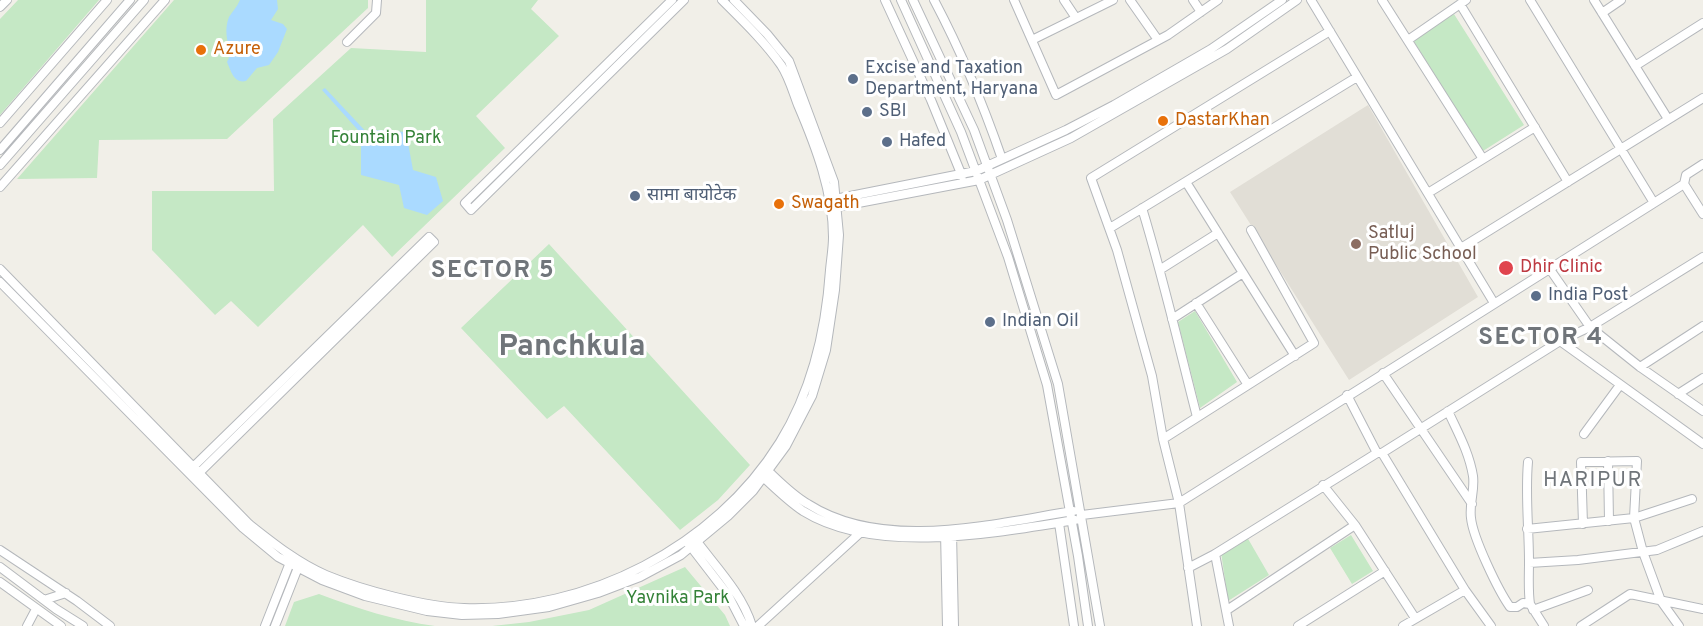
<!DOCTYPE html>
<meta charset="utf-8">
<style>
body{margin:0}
canvas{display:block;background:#f1efe8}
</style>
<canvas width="1703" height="626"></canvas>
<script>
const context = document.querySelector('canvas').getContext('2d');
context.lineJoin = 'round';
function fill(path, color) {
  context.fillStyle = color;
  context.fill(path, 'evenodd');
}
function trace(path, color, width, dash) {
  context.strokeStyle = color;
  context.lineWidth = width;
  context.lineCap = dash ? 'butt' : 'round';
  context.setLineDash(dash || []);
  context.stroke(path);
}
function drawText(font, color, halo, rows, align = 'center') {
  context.font = font + ' Overpass,"Noto Sans Devanagari",sans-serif';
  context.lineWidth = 6;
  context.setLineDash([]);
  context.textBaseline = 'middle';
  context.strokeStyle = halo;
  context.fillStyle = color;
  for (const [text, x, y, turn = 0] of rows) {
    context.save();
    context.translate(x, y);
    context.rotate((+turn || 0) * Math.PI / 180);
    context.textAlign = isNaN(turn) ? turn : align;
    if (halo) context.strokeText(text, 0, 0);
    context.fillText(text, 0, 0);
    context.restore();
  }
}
const education = new Path2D(`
 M1368,105L1478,297L1349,380L1230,192Z`);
const green = new Path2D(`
 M18,0H99L0,115V19Z
 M174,0H368V8L227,139L99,140L97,178L17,179Z
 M426,0H538L531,9L559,36L476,116L505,148L392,257L363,225L258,327L231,301L215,315L152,250V191H274L273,119L351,48L426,52Z
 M1454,14L1524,125L1483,151L1413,40Z
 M549,244L750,465L718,500L680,530L564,406L547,419L461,328Z
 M1195,311L1237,382L1200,408L1178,322Z
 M1351,535L1373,571L1352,584L1330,548Z
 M1247,537L1269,575L1228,601L1221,552Z
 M685,567L725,615L730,626H492L529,622L589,610Z
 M319,594C357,608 395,621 435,626H285L294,602Z`);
const water = new Path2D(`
 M240,0H277L278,9L271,20L283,24L287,29L278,52L269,65L257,68L246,81C234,84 231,71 227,62L231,53C227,42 224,29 229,17C232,12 237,7 240,0Z
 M325,88L370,136L376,130L406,132L413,170L436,177L443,201L427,215L404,208L399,185L361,175V145L366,139L322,90Z`);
const minor = new Path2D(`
 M672,0L465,203L471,210L684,0
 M885,0L931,100L962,176
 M901,0L961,132L1008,257L1047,385L1078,556L1088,626
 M913,0L974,130L1007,220L1058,384L1100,626
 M934,0C961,51 983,104 1002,159
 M1014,0L1056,95L1168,35L1218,0
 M1064,0L1076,18
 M1130,0L1158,40
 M1193,0L1201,12
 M1311,0L1494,303
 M1382,0L1483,159
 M1530,0L1654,203
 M1594,0L1668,119
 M1460,4L1568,182
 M0,7L7,0
 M1602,13L1621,0
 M1032,40L1113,0
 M1408,40L1466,0
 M347,42L376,13L377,0
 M1635,66L1703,23
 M0,123L107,0
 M0,150L130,0
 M1703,164L1686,175L1684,184L1703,214
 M0,165L144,0
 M1186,182L1295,356
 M0,187L165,0
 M1428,193L1535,127
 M830,200L976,171L1066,130L1114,105L1211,49L1282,0
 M832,208L979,180L1071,138L1227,49L1297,0
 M1142,208C1163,277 1179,347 1197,417
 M1110,228L1357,77
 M1461,248L1703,98
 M1549,268L1590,327L1640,367L1703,411
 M0,269L249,524C273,543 298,563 326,575C362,590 426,607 464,608C587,612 715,547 780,442C812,390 826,330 830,270C831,259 833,248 833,237C833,192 816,147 798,105C793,92 789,77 781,65C764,41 743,21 722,0
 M1161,269L1218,233
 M0,282L243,528L278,557L322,580L365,596L427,611L462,615L498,614L549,607L598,593L640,577L681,555L728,516L753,491L786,446L812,396L826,350L835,290L839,235L834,182L789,61L767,34L734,0
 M1196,303L1248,385
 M1172,319L1243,273
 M1560,341L1703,444
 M1640,367L1703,326
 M1383,373L1472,504
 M1678,394L1703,378
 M1347,395L1377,453H1382L1465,590L1491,626
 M1448,411C1458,433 1469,452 1473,476C1475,490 1469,504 1471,518C1473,538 1498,590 1510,607H1517L1523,603L1530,604L1544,626
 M1584,434L1620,385
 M1163,439L1314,343L1251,230
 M1382,453L1560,341L1590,327L1703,257
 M1608,461L1609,521
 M1528,462C1525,495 1529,528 1529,562C1529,576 1528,590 1530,604
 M765,468C779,481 792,495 808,504C883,552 991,524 1073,511
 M191,469L429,237L434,242L195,477
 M761,475C774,487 788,501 803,511C876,556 995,533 1075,520
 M1323,485L1355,525L1415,618
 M1082,515L1179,503L1684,184
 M1059,523L1074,626
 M1583,524L1581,462L1637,461L1634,518L1643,552L1661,601L1679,626
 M1527,529L1634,518L1692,499
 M945,532L947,626
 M952,532L954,626
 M695,539C715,566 742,593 752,626
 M688,543L728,595L744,626
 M0,550L77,601L110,626
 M1215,554L1229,626
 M1529,563L1578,560L1657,550L1703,531
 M0,567L56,609L83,626
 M1188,568L1215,554L1377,453
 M0,582L61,626
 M44,600L66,593
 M1227,610L1355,525
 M1533,610L1588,590
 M27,626L36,609
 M265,626L291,560
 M275,626L299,565
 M758,626L861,532
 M1197,626L1179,503L1163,439L1152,376L1117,250L1091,178L1330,31
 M1298,626L1385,571
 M1403,626L1465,590
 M1581,626L1630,594L1703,609`);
const markers = [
 [201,50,6,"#e8710a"],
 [853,79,6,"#5c6f8a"],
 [867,112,6,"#5c6f8a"],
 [1163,121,6,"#e8710a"],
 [887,142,6,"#5c6f8a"],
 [635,196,6,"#5c6f8a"],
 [779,204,6,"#e8710a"],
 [1356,244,6,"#8d6e63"],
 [1506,268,8,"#e0444e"],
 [1536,296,6,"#5c6f8a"],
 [990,322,6,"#5c6f8a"]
];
const foodNames = [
 ["Azure",213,50],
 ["DastarKhan",1175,121],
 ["Swagath",791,204]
];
const serviceNames = [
 ["Excise and Taxation",865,69],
 ["Department, Haryana",865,90],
 ["SBI",879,112],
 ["Hafed",899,142],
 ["सामा बायोटेक",647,196],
 ["India Post",1548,296],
 ["Indian Oil",1002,322]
];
const parkNames = [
 ["Fountain Park",386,139],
 ["Yavnika Park",678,599]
];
const educationNames = [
 ["Satluj",1368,234],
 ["Public School",1368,255]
];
const healthNames = [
 ["Dhir Clinic",1520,268]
];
const quarterNames = [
 ["HARIPUR",1593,482]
];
const districtNames = [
 ["SECTOR 5",493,272],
 ["SECTOR 4",1541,339]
];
const townNames = [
 ["Panchkula",572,349]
];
fill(education, '#e1ded6');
fill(green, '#c5e8c5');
fill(water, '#aadaff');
trace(minor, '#b5b8bc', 10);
trace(minor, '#fff', 8);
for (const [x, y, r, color] of markers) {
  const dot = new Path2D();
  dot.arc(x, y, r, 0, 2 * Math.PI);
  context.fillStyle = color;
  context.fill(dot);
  trace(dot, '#fff', 2);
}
drawText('18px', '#c56008', '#fff', foodNames, 'left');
drawText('18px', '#4e5e75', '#fff', serviceNames, 'left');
drawText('18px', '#348238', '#fff', parkNames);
drawText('18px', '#785e54', '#fff', educationNames, 'left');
drawText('18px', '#be3a42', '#fff', healthNames, 'left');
context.letterSpacing = '1.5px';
drawText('21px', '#70757a', '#fff', quarterNames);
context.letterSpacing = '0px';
context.letterSpacing = '1.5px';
drawText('bold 24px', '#70757a', '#fff', districtNames);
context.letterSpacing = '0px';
drawText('bold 30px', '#70757a', '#fff', townNames);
</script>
